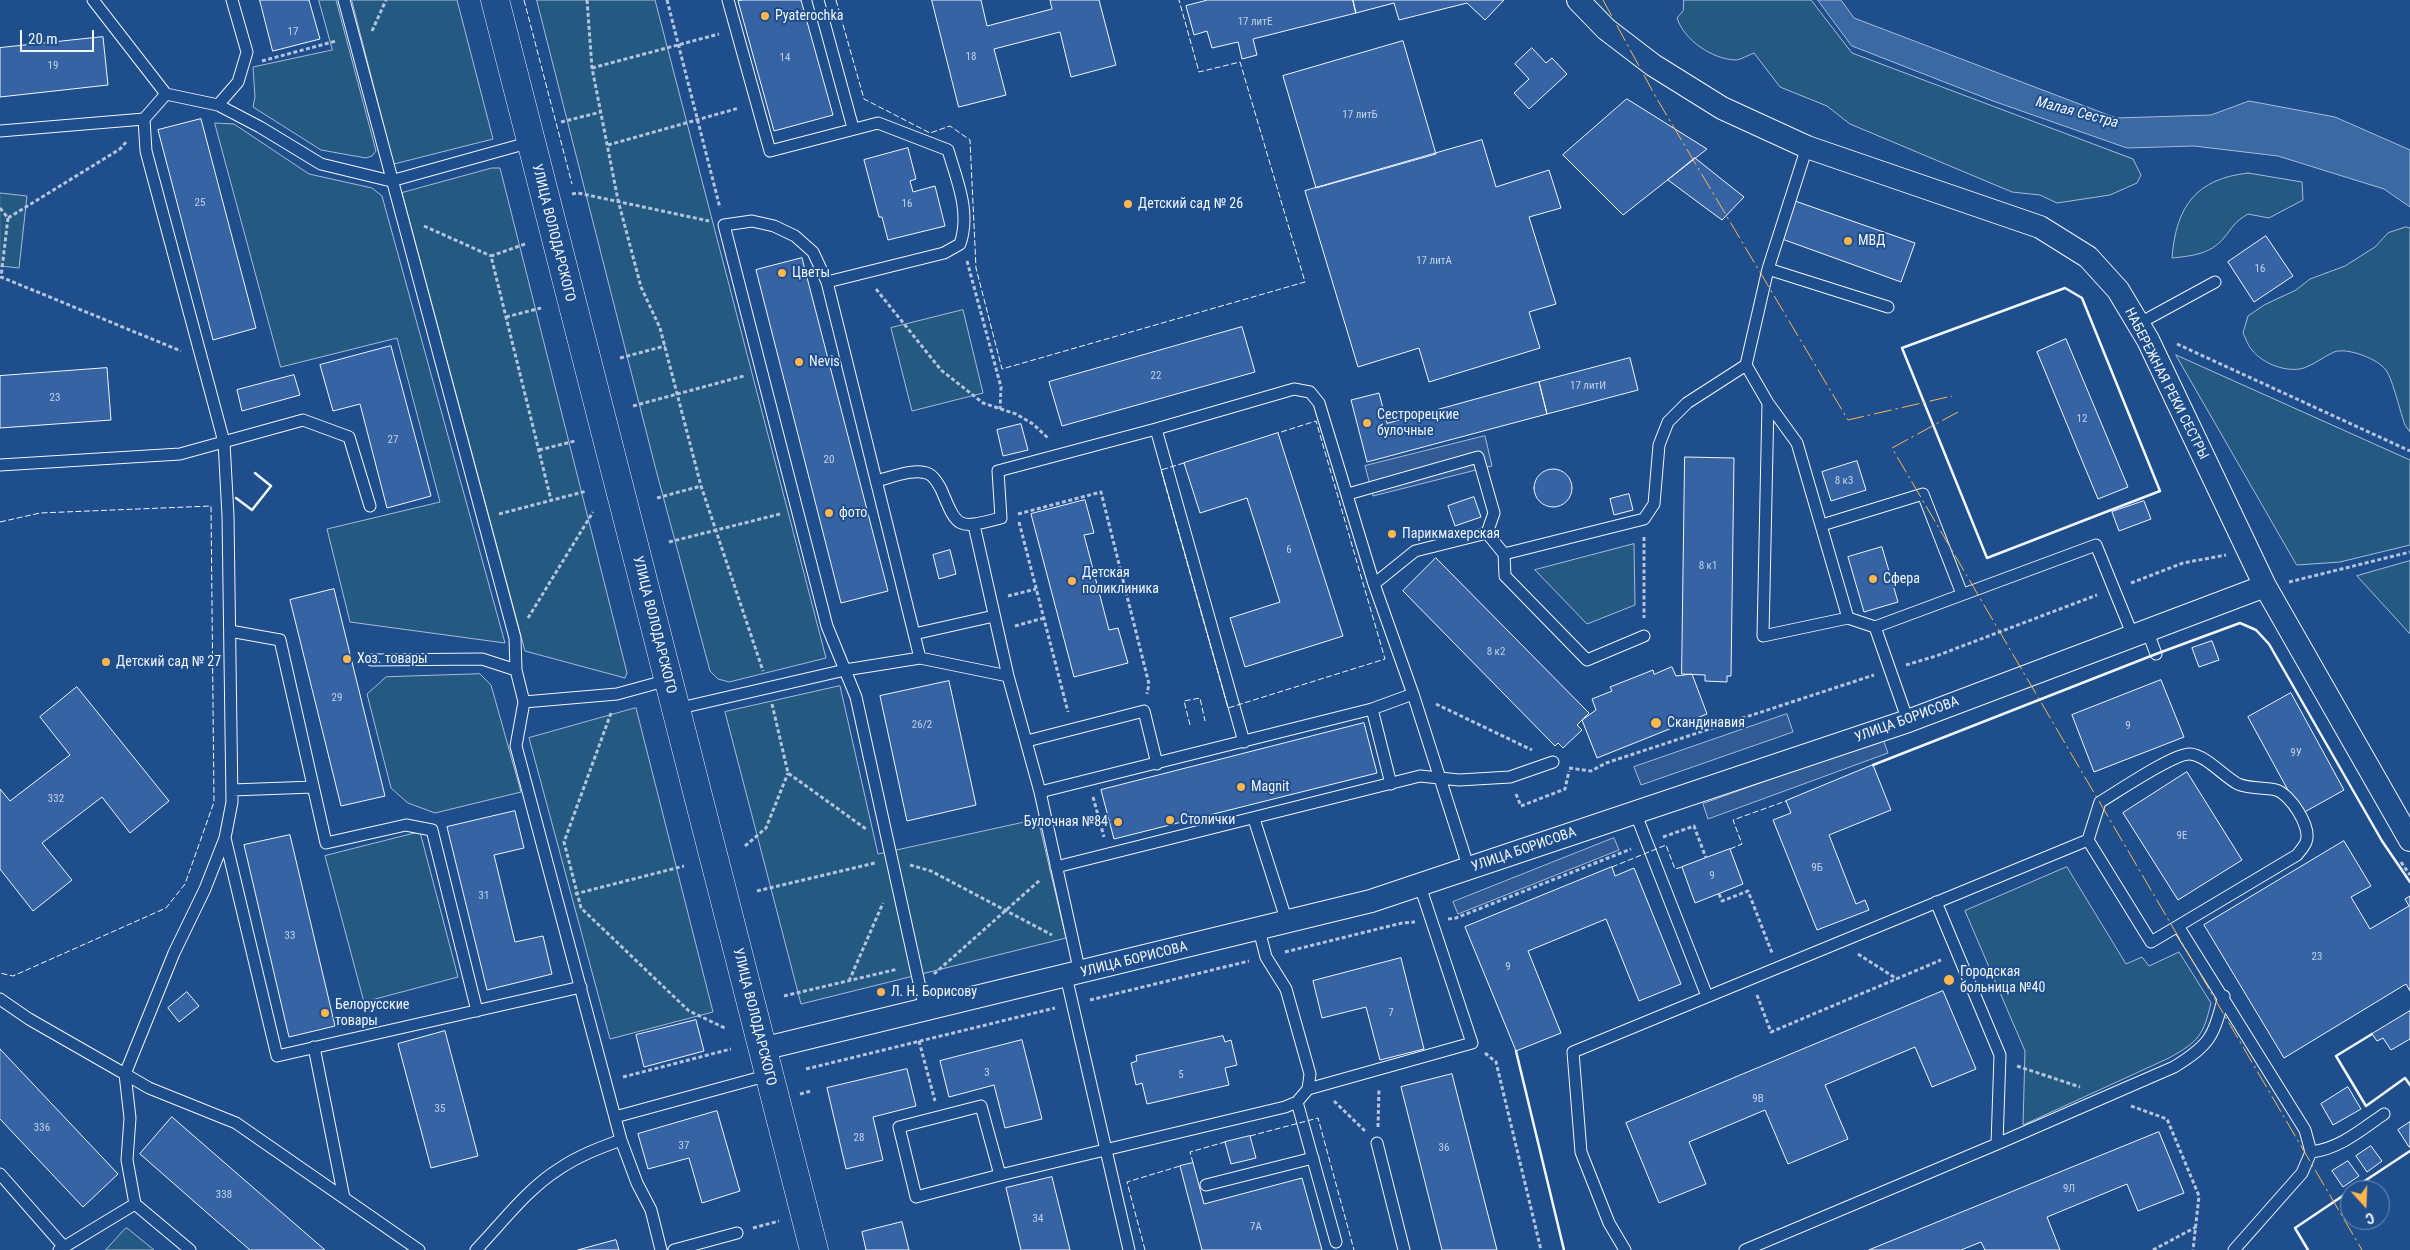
<!DOCTYPE html>
<meta charset="utf-8">
<style>
body{margin:0}
#map{position:relative;width:2410px;height:1250px;overflow:hidden;background:#1f4e8c;font-family:"Roboto Condensed",sans-serif}
canvas{display:block}
.north{position:absolute;left:2340px;top:1180px;width:50px;height:50px;box-sizing:border-box;background:#1f4e8c;border:1px solid #7391ba;border-radius:50%;rotate:160deg;font-size:14px;font-weight:700;line-height:20px;text-align:center;color:#f2f6ff}
.north::after{content:'';display:block;margin:auto;width:18px;height:22px;background:#ffb74d;clip-path:polygon(50% 0,100% 100%,50% 72%,0 100%)}
.scale{position:absolute;left:20px;top:30px;width:74px;height:22px;box-sizing:border-box;border:2px solid #f2f6ff;border-top:0;padding-left:6px;font-size:15px;line-height:18px;white-space:nowrap;color:#f2f6ff;-webkit-text-stroke:4px #1f4e8c;paint-order:stroke}
</style>
<div id="map">
<canvas width="2410" height="1250"></canvas>
<div class="north">С</div>
<div class="scale">20 m</div>
</div>
<script>
const context = document.querySelector('canvas').getContext('2d');
context.lineJoin = 'round';
function fill(path, color) {
  context.fillStyle = color;
  context.fill(path, 'evenodd');
}
function trace(path, color, width, dash) {
  context.strokeStyle = color;
  context.lineWidth = width;
  context.lineCap = dash ? 'butt' : 'round';
  context.setLineDash(dash || []);
  context.stroke(path);
}
function drawText(font, color, halo, rows, align = 'center') {
  context.font = font + ' "Roboto Condensed",sans-serif';
  context.lineWidth = 4;
  context.setLineDash([]);
  context.textBaseline = 'middle';
  context.strokeStyle = halo;
  context.fillStyle = color;
  for (const [text, x, y, turn = 0] of rows) {
    context.save();
    context.translate(x, y);
    context.rotate((+turn || 0) * Math.PI / 180);
    context.textAlign = isNaN(turn) ? turn : align;
    if (halo) context.strokeText(text, 0, 0);
    context.fillText(text, 0, 0);
    context.restore();
  }
}
const green = new Path2D(`
 M319,0H336L376,151L372,156L366,158L321,150L253,107L255,97L253,67L332,50Z
 M352,0H457L493,139L394,164Z
 M537,0H655L826,658L729,682L718,679L710,671L656,470Z
 M1684,0H1811L1852,53L2133,159L2141,175L2137,183L2110,195L2057,203L2040,195L2012,192L1850,124L1827,106L1780,87L1754,53C1748,55 1741,60 1735,60C1712,59 1684,40 1677,18L1683,11Z
 M215,123L234,124L309,174L372,188L382,196L505,643L350,622L327,529L440,502L397,338L281,367Z
 M492,168H500L627,673L625,678L525,651L402,193Z
 M2248,173L2302,182L2303,200L2269,218L2248,214C2233,223 2234,226 2223,239C2210,254 2192,256 2172,258C2176,206 2196,179 2248,173Z
 M0,193L27,196L19,268L0,266Z
 M2406,227L2410,228V432L2405,425C2400,412 2393,380 2386,370C2378,359 2347,347 2334,352C2323,357 2315,364 2304,368C2287,373 2263,364 2252,350C2248,346 2246,339 2243,333L2248,316L2264,305L2296,290L2310,279L2345,266L2375,247L2388,233Z
 M963,310L983,393L912,411L891,328Z
 M2176,355L2410,460V545L2340,562L2297,565Z
 M1634,544L1635,605L1587,624L1535,570Z
 M2410,561V634L2357,576Z
 M480,674L491,685L521,792L435,813L408,803L391,788L367,694L386,677Z
 M840,686L878,854L1038,819L1066,938L801,1004L725,712Z
 M636,708L713,1012L610,1039L529,738Z
 M420,832L458,977L364,1002L325,856Z
 M2067,867L2126,964L2142,957L2149,966L2179,952L2211,1003C2203,1036 2199,1041 2169,1058L2023,1125L2025,1051L1965,911Z
 M126,1228H127L154,1250H106Z`);
const parking = new Path2D(`
 M1485,436L1492,466L1373,496L1365,466Z
 M1787,714L1793,732L1641,785L1634,767Z
 M1883,739L1888,753L1708,819L1703,804Z
 M1614,838L1619,850L1458,914L1453,902Z`);
const water = new Path2D(`
 M1818,0H1841L1854,18L2116,118L2211,115L2249,101L2335,117L2410,150V207L2384,189L2278,156L2194,146L2127,148L1993,101L1852,46Z`);
const building = new Path2D(`
 M260,0H309L320,39L273,51Z
 M744,0H801L833,115L774,131L738,1Z
 M932,0H981L987,26L1052,9L1050,0H1099L1116,65L1071,77L1060,32L994,49L1006,95L959,107Z
 M1208,0H1353L1356,13L1253,39L1257,55L1242,59L1238,42L1212,48L1207,31L1194,35L1186,6Z
 M1353,0H1504L1485,20L1467,3L1399,20L1394,3L1356,13Z
 M103,37L108,85L0,97V48Z
 M1403,41L1436,154L1316,188L1283,76Z
 M1532,48L1546,63L1552,58L1567,74L1529,109L1514,93L1529,79L1515,64Z
 M1627,99L1707,149L1623,215L1563,155Z
 M201,119L256,328L213,340L158,130Z
 M1482,140L1496,187L1549,170L1561,208L1529,217L1556,304L1529,312L1540,348L1429,382L1419,348L1358,367L1305,191Z
 M908,148L916,179L910,181L913,192L935,186L945,226L888,240L882,217H879L864,160Z
 M1695,158L1744,197L1722,220L1668,180Z
 M1795,201L1915,243L1901,282L1782,239Z
 M2266,236L2293,276L2254,302L2228,262Z
 M802,258L888,591L841,603L756,270Z
 M1242,327L1255,372L1062,426L1049,382Z
 M2066,339L2128,487L2098,499L2037,352Z
 M391,346L431,496L387,508L360,404L333,411L320,365Z
 M1630,358L1638,390L1547,414L1539,382Z
 M107,368L111,420L0,428V376Z
 M294,375L300,395L242,411L237,390Z
 M1539,382L1547,414L1367,462L1351,400L1379,393L1387,423Z
 M1021,424L1028,450L1003,456L997,430Z
 M1278,433L1343,636L1245,667L1230,618L1280,602L1247,498L1200,513L1184,463Z
 M1685,457L1734,458L1731,676H1727V682L1705,681V675L1682,674Z
 M1857,461L1866,490L1831,501L1822,472Z
 M1534 488a19 19 0 1 1 38 0a19 19 0 1 1-38 0Z
 M1629,494L1633,510L1614,515L1610,499Z
 M1474,497L1481,517L1455,526L1448,506Z
 M1085,500L1094,533L1084,535L1109,630L1118,628L1128,663L1074,677L1031,514Z
 M2144,501L2151,519L2119,531L2112,512Z
 M1882,547L1898,602L1864,612L1848,557Z
 M950,550L956,574L939,579L933,555Z
 M1436,558L1589,713L1577,725L1582,730L1563,748L1558,743L1555,746L1403,591Z
 M334,589L385,796L341,806L290,600Z
 M2212,641L2219,660L2199,667L2192,648Z
 M1672,667L1676,676L1692,674L1707,714L1597,758L1582,720L1596,710L1592,699L1612,691L1610,687L1653,670L1654,674Z
 M2161,680L2184,737L2094,772L2072,715Z
 M949,681L976,805L907,821L880,696Z
 M77,687L169,801L130,833L102,797L42,843L72,880L33,911L0,869V789L10,801L70,755L40,717Z
 M2291,693L2344,790L2301,814L2248,717Z
 M1364,723L1377,773L1114,839L1101,790Z
 M1873,765L1891,810L1829,835L1856,904L1865,900L1869,910L1817,930L1773,820L1791,813L1786,801Z
 M2187,772L2242,860L2178,900L2123,813Z
 M515,811L524,848L494,855L515,942L543,936L552,974L487,990L447,827Z
 M290,835L335,1026L289,1037L244,845Z
 M2344,841L2371,886L2351,897L2370,929L2409,906L2405,899L2410,896V991L2406,984L2284,1058L2204,925Z
 M1730,849L1743,884L1695,903L1682,867Z
 M1612,867L1615,876L1634,868L1681,984L1639,1001L1606,919L1528,951L1561,1033L1516,1051L1465,927Z
 M1401,958L1424,1049L1380,1060L1366,1007L1322,1018L1313,981Z
 M1943,991L1976,1069L1932,1087L1915,1047L1825,1085L1848,1139L1788,1164L1765,1110L1689,1142L1706,1184L1659,1203L1626,1123Z
 M187,992L199,1006L179,1022L168,1008Z
 M2410,1011V1039L2391,1050L2383,1038L2377,1041L2372,1034Z
 M696,1020L704,1051L644,1067L636,1035Z
 M445,1031L478,1156L431,1168L398,1044Z
 M1223,1036L1225,1042L1231,1040L1237,1065L1225,1068L1229,1085L1147,1104L1142,1083L1136,1085L1131,1063L1137,1061L1136,1056Z
 M1022,1040L1042,1119L1005,1128L994,1085L949,1097L940,1061Z
 M0,1049L118,1174L83,1207L0,1119Z
 M907,1069L916,1106L873,1117L883,1160L846,1169L827,1088Z
 M1452,1074L1497,1250H1442L1425,1182L1401,1087Z
 M2348,1087L2361,1109L2333,1125L2321,1104Z
 M717,1111L740,1191L702,1203L689,1158L648,1169L638,1134Z
 M172,1117L325,1250H250L213,1218L140,1154Z
 M2410,1122V1147H2409L2398,1130Z
 M2159,1132L2184,1193L2138,1211L2127,1184L2047,1217L2060,1250H1985L1981,1242L1961,1250H1869Z
 M1250,1136L1256,1158L1231,1164L1225,1142Z
 M2371,1146L2382,1161L2367,1172L2356,1156Z
 M2348,1161L2359,1176L2343,1187L2332,1171Z
 M1193,1163L1204,1204L1302,1178L1322,1250H1202L1180,1166Z
 M1052,1177L1070,1250H1021L1006,1188Z
 M902,1222L909,1250H866L862,1232Z
 M616,1240L619,1250H578Z`);
const path = new Path2D(`
 M587,0L592,68L618,200L641,287L660,328L701,486L763,671
 M667,0L720,208
 M372,31L386,0
 M262,61L336,41
 M592,68L719,34
 M561,122L601,112
 M608,145L739,108
 M572,194L578,193L709,221
 M0,208L8,218L120,149L127,141
 M8,218L1,277L181,351
 M424,226L491,256
 M525,244L491,256L551,500
 M967,261L1001,387L1000,409
 M876,289L941,370L983,403L1016,414L1033,424L1049,439
 M506,317L541,308
 M2177,344L2410,451
 M620,358L665,346
 M633,406L744,376
 M539,450L575,441
 M657,498L701,486
 M499,514L587,491
 M1018,514L1101,492L1149,684L1147,694
 M1019,522L1068,712
 M1644,537V618
 M669,542L780,514
 M2289,582L2410,552
 M2131,583L2183,563L2226,555
 M1008,596L1036,589
 M528,618L593,512
 M1015,626L1044,618
 M1906,665L1936,656L2097,595
 M772,704L788,773L866,829
 M1436,704L1532,750
 M611,713L564,842L581,908L689,1011L725,1028
 M1569,768L1591,771L1606,763L1874,675
 M1516,794L1521,806L1565,789L1569,771
 M1093,797L1104,837
 M1663,837L1694,826L1706,858
 M745,846L766,828L788,773
 M2401,862L2410,875
 M910,865L931,871L1052,935
 M757,891L875,863
 M575,894L684,866
 M1719,894L1722,901L1748,891L1772,953
 M1448,919L1456,918L1631,849
 M1285,952L1402,923L1415,922
 M1858,954L1897,979
 M934,974L1040,880
 M849,981L883,903
 M1757,995L1771,1032L1941,960
 M784,996L898,969
 M1090,1000L1249,961
 M919,1041L935,1101
 M1485,1053L1496,1062L1541,1250
 M2017,1066L2080,1087
 M806,1069L1055,1008
 M623,1077L731,1049
 M800,1094L811,1091
 M1334,1101L1365,1131
 M2131,1106L2167,1119L2199,1196L2193,1250
 M1378,1127L1379,1088
 M753,1228L779,1221
 M2153,1250L2196,1227`);
const lane = new Path2D(`
 M93,0L166,94L218,105L260,127L321,164L391,181L531,142
 M344,0L515,638L516,670L524,702L516,746L621,1140L637,1183L651,1210L661,1250
 M728,0L770,151L878,123L948,150C957,181 971,212 960,244L944,253L827,282L920,658
 M818,0L853,128
 M218,105L238,82L247,52L232,0
 M0,131L144,119
 M1807,147L1768,269L1746,365L1768,403L1797,443L1848,618L1875,627L1908,721
 M1768,269L1888,307
 M827,282L813,252L795,236L774,226L752,221L724,225L827,626L856,697L925,1010
 M2138,324L2215,282
 M1768,403L1763,636L1848,618
 M0,465L180,454L303,420L349,437L370,506
 M876,481C890,478 915,467 929,474C935,477 938,484 941,489C958,530 958,529 1001,518L998,471L1156,429
 M1348,494L1478,457L1494,513L1487,533
 M974,525L1008,676L1040,792L1080,973
 M1822,525L1923,494L1962,594
 M1504,554L1644,519L1654,504L1659,445L1668,422L1687,403L1746,365
 M1374,584L1415,551L1487,533L1504,554L1505,576L1587,660L1644,636
 M1875,627L2096,545L2133,636
 M2147,630L2156,654
 M230,631L280,640L326,843L406,825L432,830L477,1011
 M914,634L994,616
 M372,660L482,659L516,670
 M524,702L617,694L668,680
 M676,709L845,670L920,658L1008,676
 M1372,709L1391,784
 M1027,741L1144,711L1157,764
 M1244,742L1156,429L1294,389L1310,392L1319,403L1374,584L1413,694L1469,869
 M232,790L313,787
 M1040,792L1372,709L1413,694
 M1635,812L1707,996
 M1254,819L1287,922
 M225,838L277,1056L581,987
 M2088,840L2100,802C2117,792 2174,753 2190,754C2206,755 2224,777 2238,784C2249,789 2264,787 2276,790C2290,794 2312,827 2306,842C2304,847 2300,851 2297,855L2178,926
 M1056,867L1420,776L1459,780L1510,777L1553,762
 M1259,930L1266,957L1286,989L1310,1074L1308,1089
 M1066,976L1129,1250
 M0,999L29,1019L125,1074L174,953L205,889L225,838L232,802L228,516L224,442L146,151L144,119L166,94
 M314,1047L344,1198
 M125,1074L149,1088L236,1123L419,1250
 M1297,1102L1336,1242
 M615,1117L769,1075
 M1377,1143L1404,1250
 M1997,1144L2174,1067C2211,1044 2213,1037 2224,996
 M2311,1152C2339,1149 2361,1130 2384,1114
 M0,1174L64,1247L63,1250
 M1000,1175L916,1197L899,1127L981,1106L1000,1175L1285,1107L1297,1102L1308,1089L1472,1043L1420,886
 M1206,1185L1313,1158
 M135,1204L190,1250
 M59,1250L135,1204L127,1160L130,1118L125,1074
 M476,1250C502,1223 527,1189 559,1169C578,1156 599,1148 621,1140
 M674,1250L737,1233
 M1625,1250L1609,1223L1581,1152L1573,1052L2088,840L2151,942L2178,926L2305,1130L2311,1152L2302,1173L2234,1250
 M1745,1250L1997,1144L2000,1055L1936,902`);
const street = new Path2D(`
 M1578,0L1606,29L1653,65L1722,108L1807,147L2040,227L2088,257L2118,290L2148,340L2265,586L2410,840
 M762,1049L1371,901L1908,721L2265,586`);
const secondary = new Path2D(`
 M495,0L814,1250`);
const fence = new Path2D(`
 M524,0L572,184
 M836,0L864,99L930,133L950,126L970,140L976,268L1002,369L1305,282L1240,62L1199,72L1179,0
 M1184,463L1161,470L1228,708L1385,659L1316,421L1278,433
 M0,522L40,513L211,506L214,802L185,884L166,908L13,976L0,973
 M1190,725L1184,701L1200,698L1205,721
 M1730,849L1742,844L1733,820L1786,801
 M1612,867L1666,845L1675,869L1682,867
 M1250,1136L1318,1118L1354,1250
 M1193,1163L1190,1152L1225,1142
 M1145,1250L1127,1182L1180,1166`);
const wall = new Path2D(`
 M2065,288L2082,298L2160,491L1987,558L1902,348Z
 M236,498L252,510L271,486L255,473
 M1873,765L2156,654L2240,623L2256,630L2269,644L2382,841L2410,882
 M2372,1034L2336,1056L2366,1106L2405,1078L2410,1085
 M1516,1051L1564,1250
 M2351,1190L2410,1151
 M2308,1250L2295,1228L2350,1191`);
const power = new Path2D(`
 M1603,0L1657,99L1848,420L1952,396
 M1958,412L1892,448L2362,1250`);
const markers = [
 [765,16,5,"#ffb74d"],
 [1128,204,5,"#ffb74d"],
 [1848,241,5,"#ffb74d"],
 [782,273,5,"#ffb74d"],
 [799,362,5,"#ffb74d"],
 [1367,423,5,"#ffb74d"],
 [829,513,5,"#ffb74d"],
 [1392,534,5,"#ffb74d"],
 [1873,579,5,"#ffb74d"],
 [1072,581,5,"#ffb74d"],
 [347,659,5,"#ffb74d"],
 [106,662,5,"#ffb74d"],
 [1656,723,6,"#ffb74d"],
 [1241,787,5,"#ffb74d"],
 [1170,820,5,"#ffb74d"],
 [1118,822,5,"#ffb74d"],
 [1949,980,6,"#ffb74d"],
 [881,992,5,"#ffb74d"],
 [325,1013,5,"#ffb74d"]
];
const numberNames = [
 ["17 литЕ",1255,22],
 ["17",293,32],
 ["18",971,57],
 ["14",785,58],
 ["19",53,66],
 ["17 литБ",1360,115],
 ["25",200,203],
 ["16",907,204],
 ["17 литА",1434,261],
 ["16",2260,269],
 ["22",1156,376],
 ["17 литИ",1588,386],
 ["23",55,398],
 ["12",2082,419],
 ["27",393,440],
 ["20",829,460],
 ["8 к3",1844,481],
 ["6",1289,550],
 ["8 к1",1708,566],
 ["8 к2",1496,652],
 ["29",337,698],
 ["26/2",922,725],
 ["9",2128,726],
 ["9У",2296,753],
 ["332",56,799],
 ["9Е",2182,836],
 ["9Б",1817,868],
 ["9",1712,876],
 ["31",484,896],
 ["33",290,936],
 ["23",2317,957],
 ["9",1508,967],
 ["7",1391,1013],
 ["3",987,1073],
 ["5",1181,1075],
 ["9В",1758,1099],
 ["35",440,1109],
 ["336",42,1128],
 ["28",859,1138],
 ["37",684,1146],
 ["36",1444,1148],
 ["9Л",2069,1189],
 ["338",224,1195],
 ["34",1038,1219],
 ["7А",1256,1227]
];
const poiNames = [
 ["Pyaterochka",775,16],
 ["Детский сад № 26",1138,204],
 ["МВД",1858,241],
 ["Цветы",792,273],
 ["Nevis",809,362],
 ["Сестрорецкие",1377,415],
 ["булочные",1377,431],
 ["фото",839,513],
 ["Парикмахерская",1402,534],
 ["Детская",1082,573],
 ["поликлиника",1082,589],
 ["Сфера",1883,579],
 ["Хоз. товары",357,659],
 ["Детский сад № 27",116,662],
 ["Скандинавия",1667,723],
 ["Magnit",1251,787],
 ["Столички",1180,820],
 ["Булочная №84",1108,822,"right"],
 ["Городская",1960,972],
 ["больница №40",1960,988],
 ["Л. Н. Борисову",891,992],
 ["Белорусские",335,1005],
 ["товары",335,1021]
];
const streetNames = [
 ["УЛИЦА ВОЛОДАРСКОГО",553,233,76],
 ["НАБЕРЕЖНАЯ РЕКИ СЕСТРЫ",2166,384,63],
 ["УЛИЦА ВОЛОДАРСКОГО",654,625,76],
 ["УЛИЦА БОРИСОВА",1907,720,-20],
 ["УЛИЦА БОРИСОВА",1524,850,-19],
 ["УЛИЦА БОРИСОВА",1134,960,-14],
 ["УЛИЦА ВОЛОДАРСКОГО",754,1017,76]
];
const waterNames = [
 ["Малая Сестра",2077,113,15]
];
fill(green, '#245a82');
trace(green, '#a8bbd7', 1);
fill(parking, '#305b95');
trace(parking, '#a8bbd7', 1);
fill(water, '#3b69a3');
trace(water, '#a8bbd7', 1);
fill(building, '#3563a3');
trace(building, '#f2f6ff', 1);
trace(lane, '#f2f6ff', 13);
trace(street, '#f2f6ff', 24);
trace(secondary, '#f2f6ff', 29);
trace(path, '#b3c4dc', 3, [4, 2.5]);
trace(lane, '#1f4e8c', 11);
trace(street, '#1f4e8c', 22);
trace(secondary, '#1f4e8c', 28);
trace(fence, '#f2f6ff', 1, [6, 2.5]);
trace(wall, '#f2f6ff', 2.5);
trace(power, '#ffb74d', 1, [18, 4, 2.5, 4]);
for (const [x, y, r, color] of markers) {
  const dot = new Path2D();
  dot.arc(x, y, r, 0, 2 * Math.PI);
  context.fillStyle = color;
  context.fill(dot);
  trace(dot, '#1f4e8c', 2);
}
drawText('11px', '#c3d1e8', null, numberNames);
drawText('14px', '#f2f6ff', '#1f4e8c', poiNames, 'left');
drawText('14px', '#f2f6ff', '#1f4e8c', streetNames);
drawText('italic 15px', '#f2f6ff', '#1f4e8c', waterNames);
</script>
